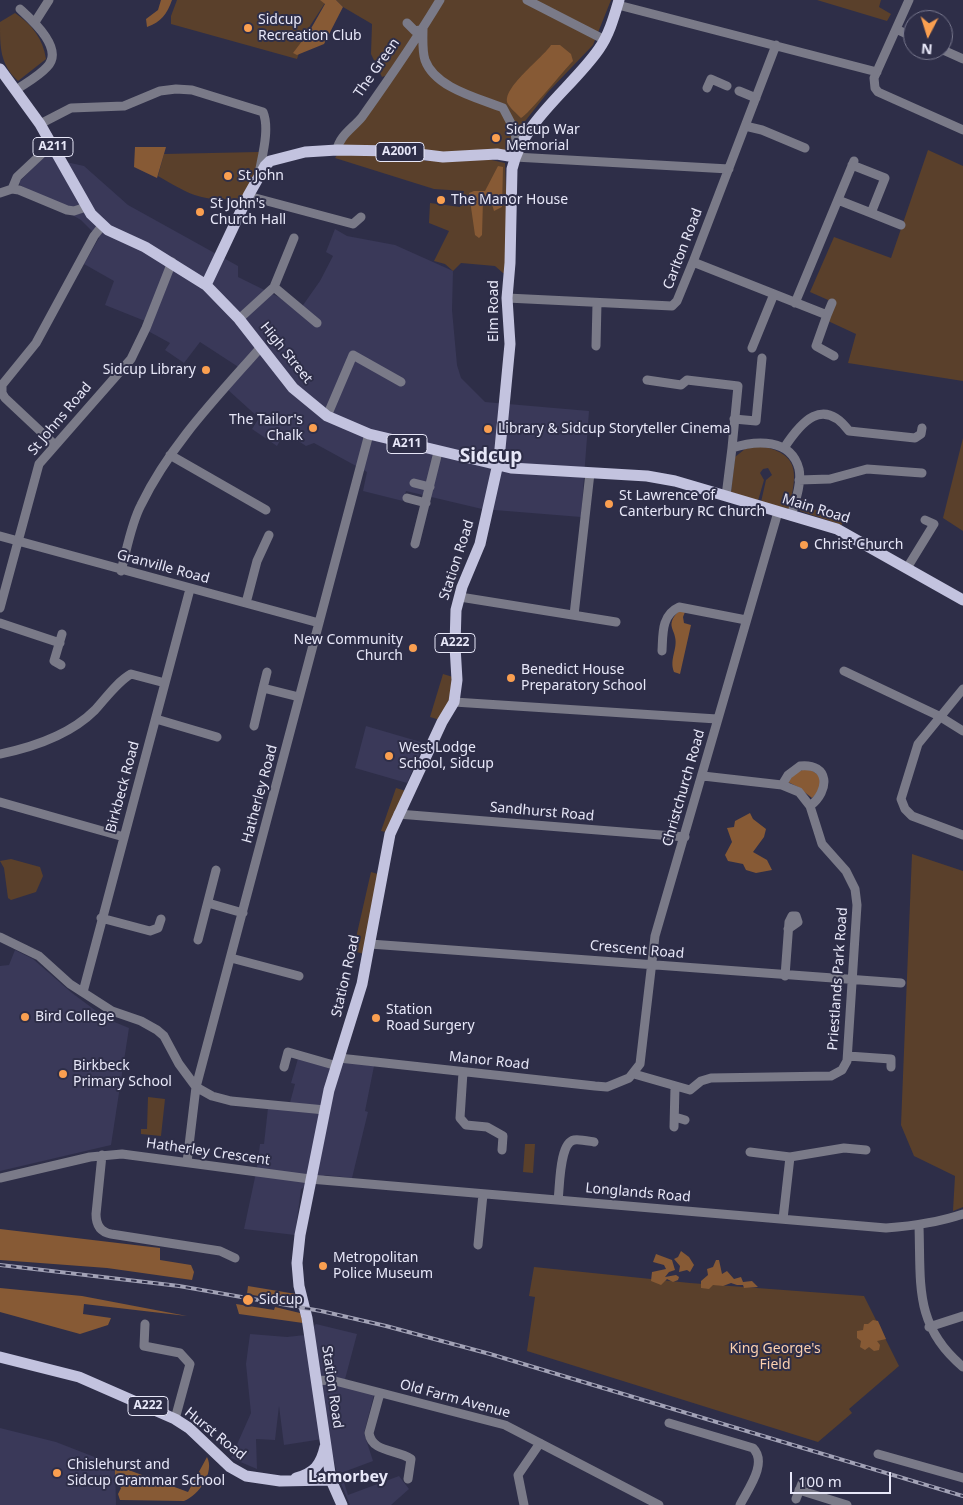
<!DOCTYPE html>
<style>
body{margin:0}
#map{position:relative;width:963px;height:1505px;overflow:hidden;background:#2e2e48;font-family:"Noto Sans",sans-serif}
canvas{display:block}
.north{position:absolute;left:903px;top:10px;width:50px;height:50px;box-sizing:border-box;background:#2e2e48;border:1px solid #78788e;border-radius:50%;rotate:185deg;font-size:14px;font-weight:700;line-height:20px;text-align:center;color:#e7e7f8}
.north::after{content:'';display:block;margin:auto;width:18px;height:22px;background:#fa9f50;clip-path:polygon(50% 0,100% 100%,50% 72%,0 100%)}
.scale{position:absolute;left:790px;top:1472px;width:101px;height:22px;box-sizing:border-box;border:2px solid #e7e7f8;border-top:0;padding-left:6px;font-size:15px;line-height:18px;white-space:nowrap;color:#e7e7f8;-webkit-text-stroke:4px #2e2e48;paint-order:stroke}
</style>
<div id="map">
<canvas width="963" height="1505"></canvas>
<div class="north">N</div>
<div class="scale">100 m</div>
</div>
<script>
const context = document.querySelector('canvas').getContext('2d');
context.lineJoin = 'round';
function fill(path, color) {
  context.fillStyle = color;
  context.fill(path, 'evenodd');
}
function trace(path, color, width, dash) {
  context.strokeStyle = color;
  context.lineWidth = width;
  context.lineCap = dash ? 'butt' : 'round';
  context.setLineDash(dash || []);
  context.stroke(path);
}
function drawText(font, color, halo, rows, align = 'center') {
  context.font = font + ' "Noto Sans",sans-serif';
  context.lineWidth = 4;
  context.setLineDash([]);
  context.textBaseline = 'middle';
  context.strokeStyle = halo;
  context.fillStyle = color;
  for (const [text, x, y, turn = 0] of rows) {
    context.save();
    context.translate(x, y);
    context.rotate((+turn || 0) * Math.PI / 180);
    context.textAlign = isNaN(turn) ? turn : align;
    if (halo) context.strokeText(text, 0, 0);
    context.fillText(text, 0, 0);
    context.restore();
  }
}
const built = new Path2D(`
 M51,150L66,162L84,166L128,205L238,266V277L301,308L320,281L333,256L326,252L335,229L347,236L395,245L453,271L452,310L457,365L461,378L485,402L589,411L581,517L482,509L406,491L403,501L363,491L367,472L314,443L306,446L285,432L277,446L252,429L259,418L227,389L243,370L200,342L184,363L165,350L170,343L148,331L150,323L105,305L114,281L84,264L99,238L81,220L20,185L19,182Z
 M366,726L424,743L407,783L355,768Z
 M15,950L33,959L72,993L107,1019L129,1028L111,1145L0,1171V966L9,965Z
 M299,1055L374,1066L365,1111L368,1112L352,1178L325,1175L301,1189L295,1235L244,1229L257,1168L260,1144H264L268,1108L288,1110L295,1084L291,1083Z
 M316,1324L357,1334L344,1383L375,1391L364,1433L373,1461L341,1473L348,1495L399,1476L409,1489L391,1505H350L337,1474L329,1438L284,1445L279,1406L275,1440L256,1439L257,1469L231,1458L251,1413L246,1364L250,1334L287,1337L305,1335Z
 M0,1428L56,1442L115,1465L116,1505H0Z`);
const green = new Path2D(`
 M177,0H327L306,32L297,59L171,24V16Z
 M336,0H611L593,45L548,92L515,134V157H425V161L487,159L505,163L509,274L503,273L495,266L461,263L453,271L445,264L434,261L449,231L429,223L430,203L460,207L464,191L434,189L335,158L340,151L337,150L390,74L382,77L371,54L372,24L343,7Z
 M817,0H881L879,7L891,14L887,21Z
 M15,13C32,25 43,38 46,59L18,81C0,64 0,48 0,22Z
 M928,150L963,166V381L848,363L856,334L828,321L835,303L810,292L834,237L891,258Z
 M259,152L258,168L243,198C201,202 193,196 158,176L164,154Z
 M963,438V531L943,518Z
 M759,446C801,453 797,474 789,509L761,502L766,480L772,475L768,468L763,469L760,473L764,480L758,501L731,492L735,457L745,449Z
 M801,499L805,500L804,506L843,519L842,525L800,511Z
 M443,674L453,677L448,705L440,720L430,717Z
 M396,788L406,791L386,832L381,831Z
 M912,854L963,871V1207L953,1211L955,1176L914,1156L901,1125Z
 M11,859L40,867L43,876L36,892L11,900L8,898L4,868L0,861Z
 M371,872L378,874L364,954L353,951Z
 M148,1097L165,1099L161,1136L141,1134V1129H147Z
 M525,1144H535L533,1173L523,1172Z
 M534,1267L690,1283L864,1296L899,1366L849,1409L852,1413L818,1442L527,1351L535,1297L529,1296Z`);
const forest = new Path2D(`
 M161,0H172C167,14 161,22 147,27L146,19L158,10Z
 M320,0H336L343,7L324,44L297,55L293,53L309,32L325,4Z
 M551,45H560L571,54L573,61C564,70 528,115 521,118C517,114 510,108 508,104C500,89 544,57 551,45Z
 M135,147H166L157,178L134,167Z
 M498,166L503,167L502,207L494,211L491,201L483,200L482,235L479,238L475,235L469,193L474,191H485Z
 M679,611L685,612L683,617L684,623L691,625L680,674L674,672C669,659 678,649 675,637C674,631 670,627 672,621C673,617 676,614 679,611Z
 M808,768L820,776L821,790L812,798L798,787L788,782L794,773Z
 M750,813L753,819L766,829L764,837L753,852L767,860L772,870L756,873L746,870L743,864L728,861L725,855L732,842L727,828L734,827L735,821Z
 M0,1229L160,1248V1260L191,1265L194,1272L192,1280L107,1268L0,1260Z
 M681,1251L689,1257L694,1265L690,1272L687,1270L679,1272L680,1266L674,1259L678,1257Z
 M656,1254L672,1260L675,1270L669,1272L665,1277L676,1275L679,1277L678,1280L673,1282L667,1279L661,1285L651,1281L652,1272L666,1269L664,1265L653,1262Z
 M716,1260H719L722,1274L727,1271L734,1279L741,1277L743,1282L752,1281L758,1287L744,1288L743,1285H737L731,1283L723,1286L713,1285L709,1289L701,1288V1281L708,1275L707,1269L713,1267Z
 M248,1286L296,1294L299,1303L247,1294Z
 M0,1288L82,1296L187,1316L84,1304L83,1314L111,1318L108,1325L80,1334L0,1312Z
 M236,1304L274,1310L275,1307L300,1313L303,1323L239,1314Z
 M873,1320L878,1321L886,1339L877,1341L880,1345L879,1350L874,1351L869,1347L865,1350L860,1347L861,1341L857,1338V1331L863,1330L864,1324H868Z
 M207,1457C215,1472 199,1495 184,1501L120,1500L118,1494L121,1488L115,1481V1465L188,1492Z`);
const minor = new Path2D(`
 M527,0L605,40
 M909,0L874,78L875,88L878,92L963,130
 M618,5L877,72
 M35,22L49,0
 M407,23L415,31L423,29
 M423,29C423,38 422,51 425,60C435,88 478,98 503,108L515,131L517,151
 M896,29L913,37
 M943,50L963,59
 M707,88L711,79L727,86
 M16,90C26,83 39,76 47,67C65,49 32,20 20,9
 M739,91L756,98
 M40,124L71,108L124,106L160,91L176,89L192,90L263,112C270,129 262,156 259,174
 M745,126L762,130L805,148
 M337,150C339,136 353,128 362,117C389,79 416,40 440,0
 M515,157L729,169
 M852,165L885,178L871,213L901,225
 M12,189L17,177L51,145
 M0,193L12,189L19,190L67,210L74,211L86,207
 M248,196L353,224L361,217
 M838,200L871,213
 M693,262L827,315L832,303
 M274,287L317,323
 M507,298L672,306L677,301L693,262L776,45
 M795,303L854,161
 M827,315L816,346L834,356
 M239,319L274,287L294,238
 M596,346L597,303
 M752,348L774,294
 M647,380L681,385L687,380L738,386L732,448
 M327,416L353,355L401,382
 M734,419L756,421L762,358
 M54,444L5,398L2,393V385L36,343L94,236L102,226
 M784,448C801,422 823,396 849,431L915,438L921,434L922,428
 M170,455L266,510
 M799,480L830,479L867,469L922,473
 M414,483L430,487
 M726,496L732,448C756,440 791,438 799,469C802,483 795,502 791,516
 M407,498L426,503
 M0,536L319,623
 M415,544L438,452
 M907,568L934,524L925,520
 M121,571C127,549 131,524 141,505C170,445 217,397 261,347
 M460,597L616,622
 M246,603L257,561L269,535
 M0,608L39,464L131,359L146,328L172,262
 M574,615L590,473
 M0,623L60,643
 M662,651C663,635 661,615 679,607L746,620
 M61,665L54,661L62,634
 M844,671L939,716L963,731
 M263,688L267,672
 M963,689L918,744L901,799L905,809L912,816L963,835
 M454,702L717,719
 M156,719L217,737
 M254,726L263,688L299,697
 M0,754C34,747 70,735 95,710C106,698 117,682 131,674L165,683
 M782,785L788,775L800,766C830,763 830,791 810,806
 M0,802L124,837
 M398,814L685,837
 M208,903L243,913
 M101,918L150,931L158,928L161,919
 M0,937L39,956L70,984L112,1011L141,1021L157,1030L164,1036L179,1064L196,1087L212,1096L231,1101L325,1110
 M198,940L216,870
 M370,944L901,983
 M231,958L299,976
 M785,976L789,922L792,916H796L798,922L788,929
 M83,992L190,589
 M848,1056L891,1059V1067
 M339,1058L595,1086L607,1087L629,1078L640,1064L655,936L778,512
 M284,1067L288,1052L337,1066
 M463,1072L460,1118L466,1125L487,1127L503,1136L502,1150
 M634,1074L690,1090L701,1081L711,1078L831,1076L842,1070L847,1061L857,905L855,889L846,871L822,844L810,806L799,792L782,785L703,776
 M675,1117L685,1120
 M674,1127L675,1087
 M750,1152L790,1157
 M102,1155L96,1214C96,1224 100,1232 111,1234L220,1251L235,1258
 M187,1162L196,1087L369,434
 M0,1178L90,1157L122,1154L310,1179L886,1228C913,1226 937,1223 963,1214
 M558,1200C560,1187 559,1143 574,1140C579,1139 588,1141 594,1142
 M783,1219L790,1157L844,1148L866,1150
 M919,1226C921,1285 914,1326 963,1367
 M478,1245L483,1194
 M145,1324L144,1346L180,1353L190,1364L175,1419
 M929,1327L963,1316
 M316,1380L335,1381L505,1425L659,1505
 M380,1393L369,1433C372,1453 397,1449 411,1459L408,1479
 M669,1423L753,1448C768,1463 748,1489 740,1505
 M878,1454L963,1478
 M799,1490L847,1505
 M796,1499L803,1481
 M524,1505L518,1475L540,1443`);
const major = new Path2D(`
 M0,69L40,124L91,214L108,230L145,247L206,285L239,319L293,388L327,416L369,434L511,468L647,476L675,481L726,496L837,529L963,600
 M206,285L248,196L265,166L270,161L305,152L337,150L394,151L443,157L497,154L515,157
 M0,1357L79,1377L175,1419L189,1428L230,1467L246,1476L280,1481L331,1480
 M296,1478C314,1473 321,1465 325,1447
 M342,1505L331,1480L307,1318L299,1286L297,1263L300,1235L329,1090L362,984L390,834L442,722L454,702L457,680L455,646L456,610L462,587L480,544L499,459L510,344L507,298L510,263L512,169C523,120 572,88 599,49C609,35 614,17 619,0`);
const rail = new Path2D(`
 M0,1265L179,1286L321,1311L386,1326L490,1354L963,1496`);
const markers = [
 [248,28,5,"#fa9f50"],
 [496,138,5,"#fa9f50"],
 [228,176,5,"#fa9f50"],
 [441,200,5,"#fa9f50"],
 [200,212,5,"#fa9f50"],
 [206,370,5,"#fa9f50"],
 [313,428,5,"#fa9f50"],
 [488,429,5,"#fa9f50"],
 [609,504,5,"#fa9f50"],
 [804,545,5,"#fa9f50"],
 [413,648,5,"#fa9f50"],
 [511,678,5,"#fa9f50"],
 [389,756,5,"#fa9f50"],
 [25,1017,5,"#fa9f50"],
 [376,1018,5,"#fa9f50"],
 [63,1074,5,"#fa9f50"],
 [323,1266,5,"#fa9f50"],
 [248,1300,6,"#fa9f50"],
 [57,1473,5,"#fa9f50"]
];
const shields = [
 [53,147,40],
 [400,152,48],
 [407,444,40],
 [455,643,40],
 [148,1406,40]
];
const shieldNames = [
 ["A211",53,147],
 ["A2001",400,152],
 ["A211",407,444],
 ["A222",455,643],
 ["A222",148,1406]
];
const poiNames = [
 ["Sidcup",258,20],
 ["Recreation Club",258,36],
 ["Sidcup War",506,130],
 ["Memorial",506,146],
 ["St John",238,176],
 ["The Manor House",451,200],
 ["St John's",210,204],
 ["Church Hall",210,220],
 ["Sidcup Library",196,370,"right"],
 ["The Tailor's",303,420,"right"],
 ["Chalk",303,436,"right"],
 ["Library & Sidcup Storyteller Cinema",498,429],
 ["St Lawrence of",619,496],
 ["Canterbury RC Church",619,512],
 ["Christ Church",814,545],
 ["New Community",403,640,"right"],
 ["Church",403,656,"right"],
 ["Benedict House",521,670],
 ["Preparatory School",521,686],
 ["West Lodge",399,748],
 ["School, Sidcup",399,764],
 ["Station",386,1010],
 ["Road Surgery",386,1026],
 ["Bird College",35,1017],
 ["Birkbeck",73,1066],
 ["Primary School",73,1082],
 ["Metropolitan",333,1258],
 ["Police Museum",333,1274],
 ["Sidcup",259,1300],
 ["Chislehurst and",67,1465],
 ["Sidcup Grammar School",67,1481]
];
const streetNames = [
 ["The Green",377,68,-55],
 ["Carlton Road",683,249,-69],
 ["Elm Road",494,311,-90],
 ["High Street",286,353,51],
 ["St Johns Road",60,419,-50],
 ["Main Road",816,509,17],
 ["Station Road",457,560,-72],
 ["Granville Road",163,567,15],
 ["Birkbeck Road",123,787,-75],
 ["Christchurch Road",684,788,-74],
 ["Hatherley Road",260,794,-75],
 ["Sandhurst Road",542,812,5],
 ["Crescent Road",637,950,5],
 ["Station Road",346,976,-77],
 ["Priestlands Park Road",838,979,-86],
 ["Manor Road",489,1061,6],
 ["Hatherley Crescent",208,1152,8],
 ["Longlands Road",638,1193,5],
 ["Station Road",332,1387,82],
 ["Old Farm Avenue",455,1399,15],
 ["Hurst Road",215,1434,39]
];
const parkNames = [
 ["King George's",775,1349],
 ["Field",775,1365]
];
const quarterNames = [
 ["Lamorbey",348,1477]
];
const districtNames = [
 ["Sidcup",491,457]
];
fill(built, '#3a3959');
fill(green, '#5a402b');
fill(forest, '#875a35');
trace(minor, '#7a7a88', 9);
trace(major, '#c3c3df', 11);
trace(rail, '#a2a2b6', 4);
trace(rail, '#2e2e48', 2, [5.5]);
for (const [x, y, r, color] of markers) {
  const dot = new Path2D();
  dot.arc(x, y, r, 0, 2 * Math.PI);
  context.fillStyle = color;
  context.fill(dot);
  trace(dot, '#2e2e48', 2);
}
for (const [x, y, w] of shields) {
  const box = new Path2D();
  box.roundRect(x - w / 2, y - 9.5, w, 19, 4);
  context.fillStyle = '#2e2e48';
  context.fill(box);
  trace(box, '#e7e7f8', 1);
}
drawText('bold 12px', '#e7e7f8', null, shieldNames);
drawText('14px', '#e7e7f8', '#2e2e48', poiNames, 'left');
drawText('14px', '#e7e7f8', '#2e2e48', streetNames);
drawText('14px', '#fbd0af', '#2e2e48', parkNames);
drawText('bold 16px', '#e7e7f8', '#2e2e48', quarterNames);
drawText('bold 19px', '#e7e7f8', '#2e2e48', districtNames);
</script>
